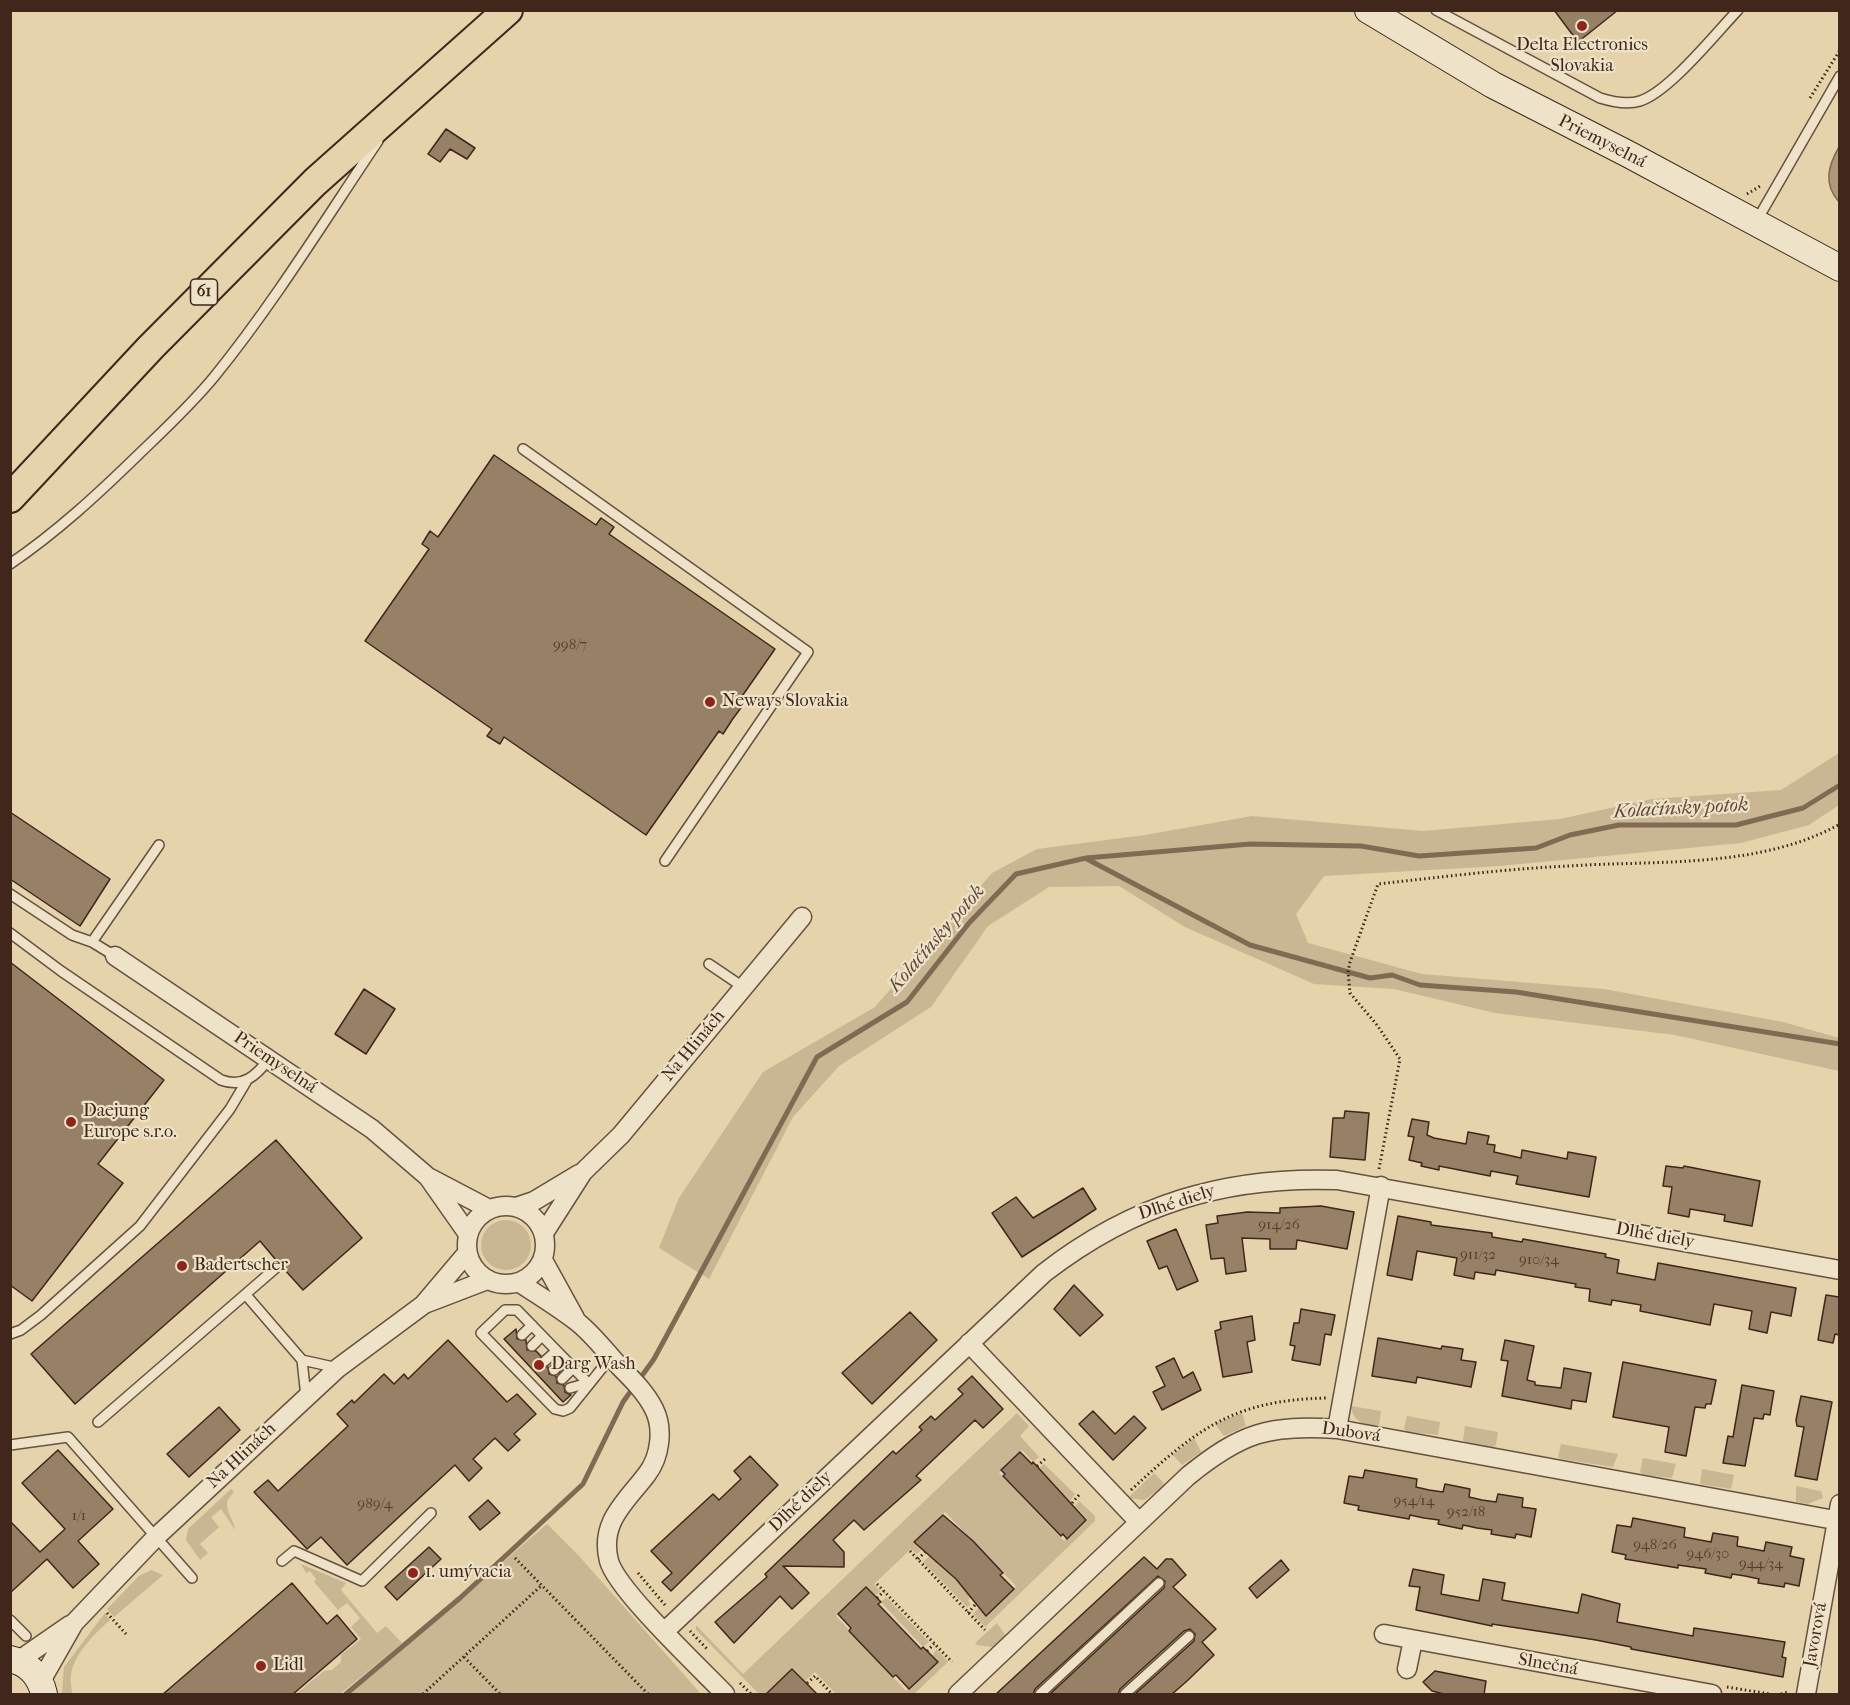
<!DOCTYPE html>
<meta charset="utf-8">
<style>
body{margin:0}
#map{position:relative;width:1850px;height:1705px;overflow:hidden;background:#e5d3ab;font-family:"IM FELL French Canon",serif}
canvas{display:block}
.frame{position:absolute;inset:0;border:12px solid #40261b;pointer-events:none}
</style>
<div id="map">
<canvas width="1850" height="1705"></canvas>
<div class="frame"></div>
</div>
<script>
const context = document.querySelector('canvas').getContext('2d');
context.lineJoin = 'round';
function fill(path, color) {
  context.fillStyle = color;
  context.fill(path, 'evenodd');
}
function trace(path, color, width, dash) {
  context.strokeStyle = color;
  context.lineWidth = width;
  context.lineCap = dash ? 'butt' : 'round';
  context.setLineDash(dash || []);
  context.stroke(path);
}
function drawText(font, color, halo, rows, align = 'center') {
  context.font = font + ' "IM FELL French Canon",serif';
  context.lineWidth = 4.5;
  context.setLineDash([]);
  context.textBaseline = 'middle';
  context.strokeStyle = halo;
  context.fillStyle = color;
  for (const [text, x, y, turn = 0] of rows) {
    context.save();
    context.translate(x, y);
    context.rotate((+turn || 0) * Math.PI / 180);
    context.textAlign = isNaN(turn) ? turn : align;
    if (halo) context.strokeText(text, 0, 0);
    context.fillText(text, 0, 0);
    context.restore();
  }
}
const green = new Path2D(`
 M1839,753V805L1809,825L1741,843L1500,866L1324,876L1296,914L1308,943L1422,974L1604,989L1783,1022L1839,1038V1071L1675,1035L1495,1013L1394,989L1314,984L1185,927L1119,886L1049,887L988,926L931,1007L839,1066L793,1117L709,1279L659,1248L679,1198L763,1072L875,1007L992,873L1037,849L1145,835L1252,816L1423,831L1560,819L1652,799L1781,790Z
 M481 1245a25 25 0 1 1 50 0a25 25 0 1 1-50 0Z
 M1351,1406L1381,1411L1379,1425C1365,1428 1352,1420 1351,1406Z
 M1017,1413L1029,1426L1020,1436L1039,1457L1033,1462L1022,1450L999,1473L1064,1541L1087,1519L1075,1506L1079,1501L1095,1516V1521L985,1627L973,1614L978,1608L986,1616L1016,1586L945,1512L915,1541L922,1549L917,1554L911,1549L874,1584L880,1591L875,1596L866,1587L836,1616L906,1691L937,1649L948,1662L914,1694H836L815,1672L805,1681L793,1668L770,1689L775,1694H759L696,1630V1625L743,1674Z
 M1242,1413L1246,1426L1224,1436L1215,1424Z
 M1407,1416L1440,1422L1438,1435L1407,1432L1404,1429Z
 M1465,1426L1498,1432L1496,1445L1493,1447L1466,1443L1463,1440Z
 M1194,1438L1201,1452L1182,1465L1173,1455Z
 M1561,1444L1618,1454L1613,1467L1561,1459L1558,1457Z
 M1643,1458L1676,1464L1672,1478L1643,1475L1640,1472Z
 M1044,1464L1075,1494L1070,1501L1039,1468Z
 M1702,1469L1734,1475L1731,1489L1700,1484Z
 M1154,1473L1164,1483L1162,1488L1144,1500L1128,1498Z
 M1796,1486L1821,1491L1823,1498L1808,1504L1796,1502Z
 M231,1489L234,1492L227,1501C227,1516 234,1519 235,1530L221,1509L211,1517L219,1527L200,1544L208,1553L200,1560L186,1540L188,1529Z
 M547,1524L579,1556L701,1694H350Z
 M932,1554L971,1597L968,1601L971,1604L967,1607L923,1562Z
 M301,1564L346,1583L341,1590L377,1633L386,1626L402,1643L340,1694H296L324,1671L332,1670L341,1662V1655L361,1639L351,1627L360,1618L347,1603L338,1610L314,1582L316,1579L310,1571L306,1573Z
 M151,1570L163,1575L114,1617L107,1609L139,1576Z
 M886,1597L929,1642L923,1647L881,1602Z
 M105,1613L110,1620C96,1632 73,1655 71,1675C70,1681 72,1688 72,1694H62L64,1667Z
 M997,1623L1006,1636L992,1647L977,1645L975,1643Z`);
const water = new Path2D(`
 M1839,147V202C1823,184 1828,166 1839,147Z`);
const stream = new Path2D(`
 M1087,859L1250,945L1370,978L1392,975L1420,985L1516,992L1840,1044
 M346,1694L460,1598L583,1484L623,1402L654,1359L817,1057L907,1002L969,923L1016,874L1086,858L1250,844L1361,846L1419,856L1536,848L1570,835L1619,825H1736L1803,808L1840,785`);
const building = new Path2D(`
 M1554,10H1618L1578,42Z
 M446,129L475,148L467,159L450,149L440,162L428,154Z
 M494,455L596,525L601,518L614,527L609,534L775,649L738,702L743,705L732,720L723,734L719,731L646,835L504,737L500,744L487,736L492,729L365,641L429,549L422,544L430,531L438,537Z
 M10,812L110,879L80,926L10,879Z
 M10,962L164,1080L98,1164L123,1183L32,1301L10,1285Z
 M364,989L395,1009L366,1054L335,1034Z
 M1345,1111L1369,1113L1365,1160L1330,1157L1333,1118H1344Z
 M1412,1119L1429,1122L1427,1135L1434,1138L1466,1144L1468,1132L1489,1136L1487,1144L1495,1145L1494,1152L1521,1158L1522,1150L1567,1159L1568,1152L1596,1157L1589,1197L1516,1184L1518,1176L1491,1171L1490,1176L1439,1166V1170L1421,1166L1422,1163L1409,1160L1414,1137L1408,1136Z
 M276,1140L362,1238L303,1290L284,1269L283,1261L276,1260L260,1241L75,1404L31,1354Z
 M1666,1166L1683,1168L1684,1166L1760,1181L1752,1226L1724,1221L1725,1215L1690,1209L1689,1217L1668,1213L1672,1187L1663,1186Z
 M1083,1188L1096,1209L1022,1257L992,1213L1016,1197L1033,1218Z
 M1321,1206L1354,1212L1347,1249L1297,1240L1296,1249H1270V1239L1242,1238L1246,1271L1226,1274L1224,1258L1211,1259L1206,1225L1218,1223L1217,1216L1247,1212L1280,1213V1208Z
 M1398,1216L1431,1222V1225L1492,1233V1237L1522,1242L1523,1239L1606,1254L1605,1257L1619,1260L1617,1273L1655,1280L1658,1263L1796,1288L1791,1316L1771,1312L1767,1333L1749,1329L1752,1311L1714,1304L1710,1325L1640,1311L1641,1305L1612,1300L1611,1305L1589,1301L1590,1289L1575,1287L1576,1284L1496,1270L1495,1275L1475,1272L1474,1279L1454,1275L1457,1258L1417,1251L1412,1280L1387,1275Z
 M1176,1229L1198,1281L1177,1290L1167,1266L1159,1269L1147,1241Z
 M1074,1285L1103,1315L1080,1336L1054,1309Z
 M1826,1295L1839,1297V1335L1835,1334L1833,1343L1818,1340Z
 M1301,1309L1335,1315L1331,1335L1325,1334L1320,1365L1292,1360L1295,1346L1290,1345L1294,1323H1299Z
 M910,1312L937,1340L872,1404L842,1373Z
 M1252,1316L1255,1340L1247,1342L1252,1372L1223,1377L1215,1331L1221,1329L1220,1322Z
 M516,1329L517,1339L526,1340L527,1350L536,1351L541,1356L540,1365L548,1367L549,1374L556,1376L557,1383L564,1385L565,1392L571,1395L563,1402L504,1339Z
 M1378,1338L1441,1349L1442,1346L1463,1349L1461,1360L1476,1362L1471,1387L1417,1377L1416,1383L1372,1376Z
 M448,1340L507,1402L517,1394L536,1414L514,1434L520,1440L508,1451L495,1438L473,1459L482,1468L469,1481L455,1465L347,1565L321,1537L307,1549L254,1492L268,1480L278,1491L348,1426L337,1414L352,1400L354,1403L384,1374L394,1384L404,1374L408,1379Z
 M1505,1340L1534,1346L1527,1380L1535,1382V1385L1561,1388L1564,1368L1591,1373L1586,1402L1572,1400L1571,1409L1502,1396L1508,1361L1501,1360Z
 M1174,1358L1183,1378L1193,1372L1201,1390L1162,1410L1153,1392L1165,1386L1156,1367Z
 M1623,1362L1716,1380L1711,1404H1706L1705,1408L1695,1407L1686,1456L1665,1452L1669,1427L1613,1417Z
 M972,1376L1003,1409L983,1428L975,1420L916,1476L921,1480L864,1530L854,1520L833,1540L844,1552V1567L783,1566L809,1593L792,1609L780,1596L734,1643L715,1622L767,1577L765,1574L893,1451L896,1454L922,1430L919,1427L931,1416L935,1420L963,1394L958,1389Z
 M1742,1385L1774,1391L1770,1415L1764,1414L1763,1419L1754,1418L1745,1466L1723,1463L1728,1436L1733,1437Z
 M1801,1396L1832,1402L1817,1480L1795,1476L1804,1427L1797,1426L1796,1420Z
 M219,1407L240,1430L189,1477L167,1454Z
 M1093,1411L1115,1434L1134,1416L1146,1428L1113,1460L1079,1424Z
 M58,1450L113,1509L78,1541L99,1564L73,1588L47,1559L10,1593V1521L40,1552L65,1529L22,1483Z
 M1020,1452L1032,1464L1033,1462L1086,1520L1067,1539L1063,1534L1061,1536L1003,1476L1005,1474L1001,1470Z
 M750,1456L778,1485L671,1591L662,1582L672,1573L651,1551L713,1494L719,1500L741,1479L734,1471Z
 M1365,1470L1417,1479L1416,1487L1429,1490L1443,1492L1445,1484L1470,1489L1469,1497L1482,1500L1496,1502L1498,1494L1523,1498L1522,1507L1536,1509L1531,1537L1516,1534L1515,1538L1491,1534L1492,1530L1477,1528L1463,1525L1462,1529L1438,1524L1439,1520L1424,1518L1410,1515L1409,1519L1358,1510L1359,1506L1344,1503L1349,1476L1363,1478Z
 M488,1500L500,1513L480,1530L469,1517Z
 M943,1515L973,1541L1003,1573L1000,1575L1014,1589L986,1616L956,1579L914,1542Z
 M1633,1518L1685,1528L1684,1537L1711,1542L1713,1533L1738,1537L1737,1546L1764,1551L1766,1542L1792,1547L1790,1556L1804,1559L1799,1586L1785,1583L1784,1587L1758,1583L1759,1579L1745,1576L1732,1574L1731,1578L1705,1573L1706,1569L1678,1565V1568L1625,1559L1626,1555L1612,1552L1617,1525L1631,1527Z
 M429,1547L441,1559L397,1600L385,1587Z
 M1144,1557L1157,1569L1166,1559H1172L1186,1575L1173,1587L1216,1629L1202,1642L1214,1655L1187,1681L1171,1695H1134L1194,1641L1195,1634L1190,1629L1184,1631L1120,1689L1118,1695H1049L1164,1588L1165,1581L1158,1576L1035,1689L1033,1695H995Z
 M1281,1560L1289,1570L1257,1598L1249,1588Z
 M1413,1569L1444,1575L1441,1594L1479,1601L1483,1579L1505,1583L1502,1600L1578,1613L1582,1594L1620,1604L1617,1622L1693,1636L1694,1628L1785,1642L1782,1657L1786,1658L1783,1677L1631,1649V1647L1596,1640L1492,1624V1626L1416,1610L1420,1587L1409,1586Z
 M292,1583L327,1624L337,1615L357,1639L292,1695H162Z
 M866,1587L881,1602L878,1604L921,1649L923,1647L938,1662L909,1689L896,1675L893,1677L849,1631L851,1628L838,1614Z
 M792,1669L818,1695H765Z
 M1435,1671L1486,1681L1484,1695H1448L1432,1691L1423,1682Z`);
const path = new Path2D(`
 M1810,98L1840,50
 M1747,194L1762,185
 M1379,1169L1400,1059L1377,1025L1350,993L1348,972L1350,962L1378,884C1441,877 1505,869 1568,866C1658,860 1759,869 1840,824
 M1037,1466L1045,1459
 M1131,1490C1197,1429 1233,1400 1327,1398
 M1072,1503L1079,1495
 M910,1551L985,1630
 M515,1558L648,1694
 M918,1559L925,1552
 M638,1573L665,1605
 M877,1584L952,1662
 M877,1598L884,1591
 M107,1613L126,1634
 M968,1613L975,1605
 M690,1631L708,1650
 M927,1651L934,1644
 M464,1657L500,1694
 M740,1683L751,1694
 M807,1683L815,1676L832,1694
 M1727,1687L1770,1694
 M423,1694L542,1585
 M1781,1694L1788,1692`);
const lane = new Path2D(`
 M1436,10L1600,98C1613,102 1627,105 1640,101C1669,92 1716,33 1738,10
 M1756,222L1840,76
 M523,449L808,652L665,861
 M10,564C57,532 98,494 138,455C164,430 191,405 214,377C274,303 325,220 378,141
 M10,894L72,935L92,942L115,956
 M10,933L61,971L221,1080C243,1088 256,1076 269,1059
 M92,942L159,845
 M709,964L743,987
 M246,1295L302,1360L306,1397
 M10,1334L21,1330L41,1315L140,1226L230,1109L246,1082
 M522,1335L532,1325
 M532,1346L542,1336
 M302,1360L338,1368
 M545,1361L556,1351
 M554,1370L565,1359
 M562,1379L573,1368
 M588,1383L517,1310H505L481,1333L555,1409L563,1411L570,1408L611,1357
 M570,1388L588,1383
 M98,1422L278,1266
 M10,1445L68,1437L192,1578
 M282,1561L294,1551L362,1581L431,1513
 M10,1620L26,1636
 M1040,1694L1159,1583
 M1125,1694L1189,1636`);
const street = new Path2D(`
 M115,956L372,1129L428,1177L468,1234
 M430,1178L489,1209
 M467 1245a39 39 0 1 1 78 0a39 39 0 1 1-78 0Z
 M516,1207L534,1201L579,1174
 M544,1233L583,1172L621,1135L802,917
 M543,1260L575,1318
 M520,1283C538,1295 558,1307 576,1321C592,1333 606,1352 620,1367C633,1380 646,1393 654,1409C664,1429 660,1457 647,1474C626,1502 599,1522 609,1561C617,1590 700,1668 725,1694
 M427,1303L487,1280
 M969,1343L1139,1522
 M1337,1429L1381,1186
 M665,1631L1044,1273C1133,1204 1225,1176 1337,1180L1840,1270
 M1384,1634L1712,1694
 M18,1661L70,1625
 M1407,1669L1413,1640
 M41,1681L74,1623L156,1537L338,1368L423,1305L467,1253
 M958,1694L1188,1476C1241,1433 1269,1424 1337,1429L1840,1521
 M1806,1694L1840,1504`);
const secondary = new Path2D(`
 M1368,10L1493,85L1628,154L1840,268
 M10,1659C29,1663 40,1676 44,1694`);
const primary = new Path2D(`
 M10,498L151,347L315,182L508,10`);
const markers = [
 [1582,26,6,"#8f2418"],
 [710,702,6,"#8f2418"],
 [71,1122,6,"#8f2418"],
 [182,1266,6,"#8f2418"],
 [539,1365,6,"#8f2418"],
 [413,1573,6,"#8f2418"],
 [261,1666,6,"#8f2418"]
];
const numberNames = [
 ["998/7",570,645],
 ["914/26",1279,1225],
 ["911/32",1478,1255],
 ["910/34",1539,1260],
 ["954/14",1414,1501],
 ["989/4",375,1504],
 ["952/18",1466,1512],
 ["1/1",79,1516],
 ["948/26",1655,1545],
 ["946/30",1708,1554],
 ["944/34",1761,1564]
];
const shields = [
 [204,292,27]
];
const shieldNames = [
 ["61",204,292]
];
const poiNames = [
 ["Delta Electronics",1582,46,"center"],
 ["Slovakia",1582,67,"center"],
 ["Neways Slovakia",722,702],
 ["Daejung",83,1112],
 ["Europe s.r.o.",83,1133],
 ["Badertscher",194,1266],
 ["Darg Wash",551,1365],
 ["1. umývacia",425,1573],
 ["Lidl",273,1666]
];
const streetNames = [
 ["Priemyselná",1602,142,27],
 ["Na Hlinách",694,1046,-50],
 ["Priemyselná",275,1063,34],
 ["Dlhé diely",1177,1203,-18],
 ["Dlhé diely",1655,1236,10],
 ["Dubová",1351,1433,8],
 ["Na Hlinách",242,1456,-43],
 ["Dlhé diely",801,1502,-44],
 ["Javorová",1816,1635,-80],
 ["Slnečná",1548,1665,10]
];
const waterNames = [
 ["Kolačínsky potok",1681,809,-3],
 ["Kolačínsky potok",937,939,-49]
];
fill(green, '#c9b693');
fill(water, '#ad987a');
trace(water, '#816a54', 1.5);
trace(stream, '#816a54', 5);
fill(building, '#968066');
trace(building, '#40261b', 1.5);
trace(lane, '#69513f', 12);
trace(street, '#69513f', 21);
trace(secondary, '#40261b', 28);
trace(primary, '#40261b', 32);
trace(path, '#40261b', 3, [1.5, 3]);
trace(lane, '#eee2c8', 9);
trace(street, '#eee2c8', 18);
trace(secondary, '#eee2c8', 26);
trace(primary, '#e5d3ab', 28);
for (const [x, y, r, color] of markers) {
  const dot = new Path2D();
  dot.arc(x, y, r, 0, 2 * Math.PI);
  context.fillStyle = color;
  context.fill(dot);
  trace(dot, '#eee2c8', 2);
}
drawText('15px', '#563c2e', null, numberNames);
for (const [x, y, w] of shields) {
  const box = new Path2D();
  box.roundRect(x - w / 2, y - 13, w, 26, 4.5);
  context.fillStyle = '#eee2c8';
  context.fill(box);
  trace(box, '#40261b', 1.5);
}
drawText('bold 16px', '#40261b', null, shieldNames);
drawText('18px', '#40261b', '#eee2c8', poiNames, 'left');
drawText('18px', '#40261b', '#eee2c8', streetNames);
drawText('italic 20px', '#614838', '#eee2c8', waterNames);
</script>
